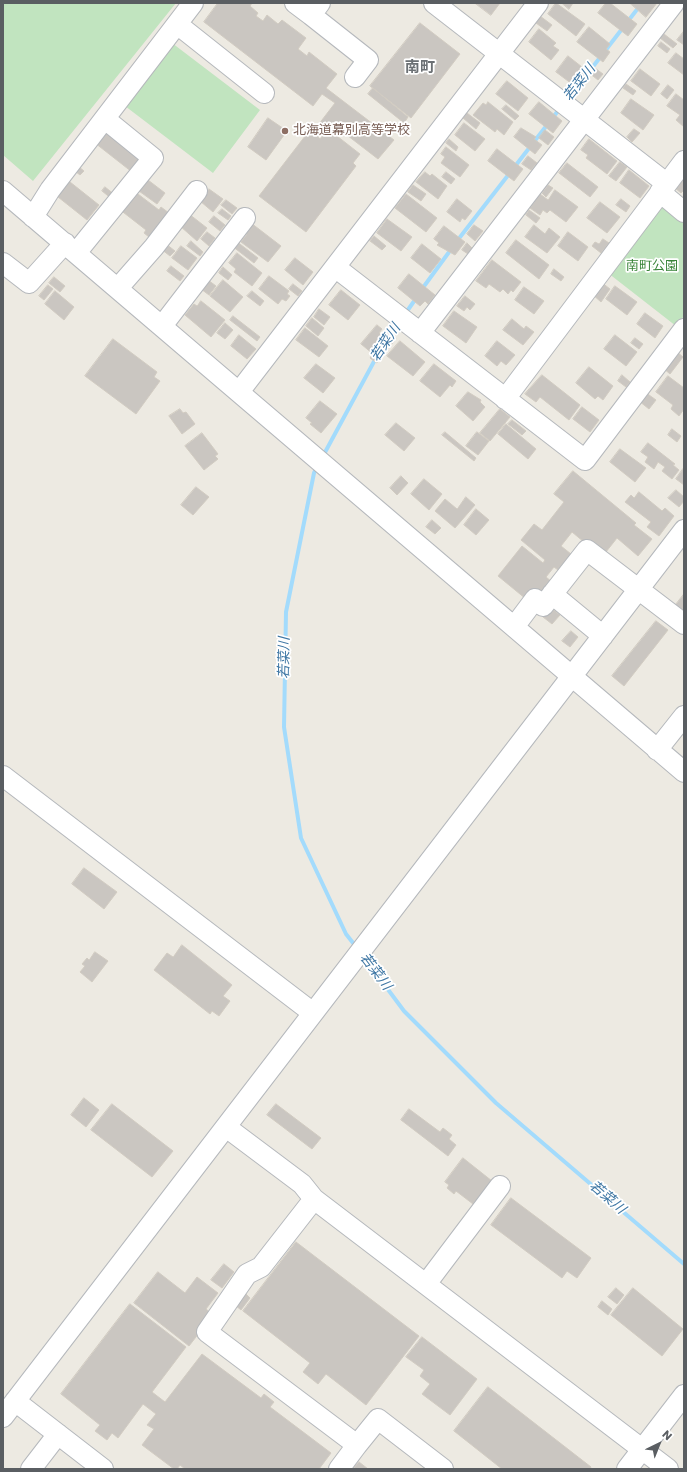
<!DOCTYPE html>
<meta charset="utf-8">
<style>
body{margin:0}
#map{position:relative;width:687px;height:1472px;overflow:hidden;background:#edeae2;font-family:Poppins,sans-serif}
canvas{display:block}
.frame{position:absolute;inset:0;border:4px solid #5a5e62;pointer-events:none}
.north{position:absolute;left:639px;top:1424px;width:40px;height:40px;-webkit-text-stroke:3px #fff;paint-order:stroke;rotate:43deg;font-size:11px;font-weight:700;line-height:16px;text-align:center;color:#5a5e62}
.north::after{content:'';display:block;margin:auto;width:14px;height:18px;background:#5a5e62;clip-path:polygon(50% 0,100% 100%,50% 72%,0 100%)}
</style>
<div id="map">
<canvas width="687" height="1472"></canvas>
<div class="frame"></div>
<div class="north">N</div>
</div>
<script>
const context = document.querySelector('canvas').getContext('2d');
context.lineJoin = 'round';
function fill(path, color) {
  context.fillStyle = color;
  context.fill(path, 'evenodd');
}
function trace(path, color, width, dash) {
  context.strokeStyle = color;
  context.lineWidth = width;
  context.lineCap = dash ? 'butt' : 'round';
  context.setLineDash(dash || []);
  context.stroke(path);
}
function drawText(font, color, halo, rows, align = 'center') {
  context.font = font + ' Poppins,"Noto Sans JP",sans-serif';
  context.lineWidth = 3.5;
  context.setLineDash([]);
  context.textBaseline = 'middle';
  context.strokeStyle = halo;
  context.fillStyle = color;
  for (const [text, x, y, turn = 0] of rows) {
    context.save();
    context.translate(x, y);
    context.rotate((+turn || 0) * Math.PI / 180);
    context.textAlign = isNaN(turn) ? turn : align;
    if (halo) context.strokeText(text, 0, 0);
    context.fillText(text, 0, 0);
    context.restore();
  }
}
const green = new Path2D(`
 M3,3H176L33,181L3,155Z
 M172,43L260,110L213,173L125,106Z
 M661,204L684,222V316L676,326L608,273Z`);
const stream = new Path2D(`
 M568,99L642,3
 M457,241L561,107
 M422,289L452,248
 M405,314L417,297
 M384,346L399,323
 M323,456L377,356
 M317,467L314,473L286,612L284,727L301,838L346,934L357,948
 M363,956L404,1011L496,1103L684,1264`);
const building = new Path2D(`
 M218,3H252L250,6L258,13L256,16L263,21L267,15L278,24L282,20L306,38L298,49L307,56L309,52L337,74L326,88L394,140L378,159L330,122L318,137L320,139L328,129L360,154L353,163L356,166L306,232L259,196L309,131L312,133L335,103L322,94L313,106L204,22Z
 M475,3H500L491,15Z
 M556,3L585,24L576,36L548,14Z
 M562,3H573L569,9Z
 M606,3H610L637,24L628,36L598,13Z
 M630,3H657L646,17Z
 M540,16L552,25L547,31L536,23Z
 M420,23L460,54L411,118L370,86Z
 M589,27L610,44L606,49L610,52L603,62L577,42Z
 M539,29L556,43L553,46L559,50L551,60L529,42Z
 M684,31V45L677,40Z
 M664,34L677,44L673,48L660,38Z
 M661,42L670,49L667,53L658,46Z
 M676,53L684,59V75L668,63Z
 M568,56L582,67L580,69L586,74L576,87L556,72Z
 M588,63L603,74L598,80L584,69Z
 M640,69L660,84L651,96L631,81Z
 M507,81L528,98L518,111L496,94Z
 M626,84L636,91L633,95L623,88Z
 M668,85L674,90L667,99L661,94Z
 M373,88L408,117L404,123L368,94Z
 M676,94L684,100V127L676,120L680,115L667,106Z
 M631,99L654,115L643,130L621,113Z
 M488,102L513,122L504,135L497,129L495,132L473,115L483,103L486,105Z
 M539,102L562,121L553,133L529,114Z
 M506,105L519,116L515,120L502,109Z
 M467,113L480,123L476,129L463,118Z
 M268,118L287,131L266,160L248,147Z
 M464,123L485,139L475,151L455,135Z
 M521,128L536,137L534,139L542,145L535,154L514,137Z
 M634,129L640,133L632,142L627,137Z
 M105,130L142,159L132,172L95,143Z
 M545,130L554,137L548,145L539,138Z
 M449,139L458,147L456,151L446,143Z
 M589,139L617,161L607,174L586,158L588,155L581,150Z
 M446,147L469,165L460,177L441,163L445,157L441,154Z
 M497,149L523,169L514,181L488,161Z
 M528,156L537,163L531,170L522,164Z
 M620,162L627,167L616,181L609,176Z
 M74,163L84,171L80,175L71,168Z
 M567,163L598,187L590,197L559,173Z
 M629,170L649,186L640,198L620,183Z
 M425,172L430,176L432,174L447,186L438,199L416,182Z
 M446,172L455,179L451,184L442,177Z
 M65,178L99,205L87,220L53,193Z
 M684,178V190L681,193L675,188Z
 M148,180L165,193L157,204L139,191Z
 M413,185L426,194L421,201L408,192Z
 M548,185L553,188L546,197L542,193Z
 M105,187L115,195L112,199L102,191Z
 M209,189L223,199L213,212L200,201Z
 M555,190L578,207L566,222L550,210L547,213L543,210L540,215L530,208L540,194L548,200Z
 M134,191L159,210L161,207L173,216L154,241L144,233L146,230L119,209Z
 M406,194L437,218L426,232L395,208Z
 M457,199L472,211L465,220L462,218L460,222L447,212Z
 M621,199L630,206L626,212L616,205Z
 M226,200L237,208L232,214L221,205Z
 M600,202L620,217L607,233L587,218Z
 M222,209L231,216L228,220L218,213Z
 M529,210L540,218L536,223L526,215Z
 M189,214L207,228L197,241L180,226Z
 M214,216L225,225L220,231L209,222Z
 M387,219L412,237L401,251L377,233Z
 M251,223L281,246L268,262L241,242L247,234L245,232Z
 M474,225L483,231L475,241L467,234Z
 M534,225L545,234L549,228L560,237L547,253L525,237Z
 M444,226L465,242L455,255L437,245L439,243L434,239Z
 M207,232L215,238L209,246L201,239Z
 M568,232L588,247L578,261L558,246Z
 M374,236L386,246L382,250L370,241Z
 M603,239L609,243L601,253L592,246L595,242L599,244Z
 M516,240L549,265L539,279L506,253Z
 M191,241L203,252L200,256L187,246Z
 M236,241L258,258L254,263L232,246Z
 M467,243L472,248L468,254L462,250Z
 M166,244L175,251L170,256L161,249Z
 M422,244L441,259L430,273L411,258Z
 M181,246L197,258L188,270L172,258Z
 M237,253L262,273L252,286L234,272L236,269L229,263Z
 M295,258L313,272L303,285L285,270Z
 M492,260L521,282L513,292L511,290L508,294L503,289L500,292L489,284L486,288L476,281Z
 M171,266L184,276L180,281L167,271Z
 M223,267L232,275L228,280L219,273Z
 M554,269L564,277L561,281L551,274Z
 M409,274L435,295L428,304L425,301L420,306L398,288Z
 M269,276L289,291L287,294L290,296L286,301L282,299L278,304L259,289Z
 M54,277L65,286L60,292L49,283Z
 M208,280L216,286L209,295L201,289Z
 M223,280L243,297L230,312L210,296Z
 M601,282L610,289L601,302L592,294Z
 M293,284L302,291L298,296L289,289Z
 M48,285L53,289L44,300L39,296Z
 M615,286L637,302L627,315L606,299Z
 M524,287L544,301L534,314L515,300Z
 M341,290L360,305L348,320L329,305Z
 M55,291L74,307L64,320L45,304Z
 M252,291L264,301L260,306L247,296Z
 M465,296L475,304L470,310L467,307L464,311L457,306Z
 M201,301L225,320L211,337L185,315L194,304L197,306Z
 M319,309L330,317L324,325L314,317Z
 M454,311L477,327L466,343L443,326Z
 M645,313L663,326L655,338L637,324Z
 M233,316L260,337L257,341L230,320Z
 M312,318L324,328L318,336L306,326Z
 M512,319L524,329L526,326L534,332L523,345L503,330Z
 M225,323L233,330L225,339L217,333Z
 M377,325L382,329L379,333L382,336L380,338L390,346L377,363L370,358L373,354L361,344Z
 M305,328L328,346L319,357L296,340Z
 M388,331L396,338L392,344L383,337Z
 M239,335L256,349L247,359L231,346Z
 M615,335L637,352L626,366L604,349Z
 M635,338L643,344L639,349L631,343Z
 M113,339L157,372L154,377L160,381L136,414L85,376Z
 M400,341L425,362L413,376L387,356Z
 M497,341L515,355L506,365L501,361L497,366L485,356Z
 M676,351L683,357L670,374L663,368Z
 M316,364L335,378L323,393L304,378Z
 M434,364L456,381L452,387L450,385L440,397L420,381Z
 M589,367L613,386L603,400L598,396L595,399L576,383Z
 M542,375L580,405L569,420L540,397L536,402L525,394Z
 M622,375L630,382L626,387L618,381Z
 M668,376L684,388V409L679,416L671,409L673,405L656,392Z
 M468,392L481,400L480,402L485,407L473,421L456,406Z
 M645,392L656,400L649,409L639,401Z
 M320,401L337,414L321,433L310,424L312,423L306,418Z
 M582,407L599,420L590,432L573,419Z
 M180,409L183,413L186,412L195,424L182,434L169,416Z
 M500,409L510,417L490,441L480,433Z
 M512,420L526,431L522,435L508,424Z
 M396,423L415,438L404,451L385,435Z
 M506,424L536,449L528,459L498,434Z
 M672,429L681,436L677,442L668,435Z
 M445,432L476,458L474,461L442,435Z
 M477,432L489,441L478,455L466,446Z
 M202,433L218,454L215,456L218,459L204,470L185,446Z
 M648,443L675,464L673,465L679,470L672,479L662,471L665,467L658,462L654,469L645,462L648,457L641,452Z
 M620,449L646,468L635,482L610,462Z
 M683,469L684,470V485L676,479Z
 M573,471L636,523L634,525L652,539L638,556L617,538L602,557L572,532L561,546L571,554L558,570L554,567L546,577L552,582L540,597L526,599L498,576L522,546L543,563L545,560L521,540L534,524L542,530L564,502L554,494Z
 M401,476L408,483L397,495L390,488Z
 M424,479L442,494L429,510L411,494Z
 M196,487L209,497L193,515L181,505Z
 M676,490L684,497V501L679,507L668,498Z
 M639,492L662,511L665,508L674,516L659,536L647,527L651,522L625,502L631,495L634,498Z
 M466,497L475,505L455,528L435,511L445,499L457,509Z
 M476,509L489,520L476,535L464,525Z
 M432,520L441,528L435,534L426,527Z
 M684,594V614L674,607Z
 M551,608L560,615L552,624L543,617Z
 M656,621L668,630L624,686L612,676Z
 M571,631L578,637L570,647L562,641Z
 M84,868L117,892L104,909L72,884Z
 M182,945L232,985L223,996L230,1001L219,1016L212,1011L210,1014L154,970L167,953L173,957Z
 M95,952L108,961L92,982L80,972L85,966L82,964L87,958L89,960Z
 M84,1098L99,1110L86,1127L71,1115Z
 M112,1104L173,1151L152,1177L91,1130Z
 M276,1104L321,1138L312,1149L267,1115Z
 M409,1109L440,1132L443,1128L452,1135L449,1139L456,1145L448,1156L401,1120Z
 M463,1158L492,1181L473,1204L456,1191L454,1194L447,1188L449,1185L445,1182Z
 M511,1198L591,1258L577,1278L567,1271L562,1278L491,1225Z
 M296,1242L419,1336L366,1405L326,1374L318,1384L303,1372L310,1363L243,1311Z
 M224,1264L234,1272L222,1288L211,1280Z
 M158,1272L185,1293L197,1277L218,1293L206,1309L213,1315L189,1346L134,1303Z
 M616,1288L624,1295L617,1304L608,1297Z
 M633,1288L683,1329L662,1356L611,1315Z
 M244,1292L250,1298L241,1310L235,1305Z
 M602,1301L612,1309L608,1315L598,1307Z
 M130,1304L186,1347L152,1392L165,1402L202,1354L261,1398L264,1394L274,1402L270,1407L331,1453L319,1469H185L180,1465L177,1469H174L142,1445L154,1429L147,1425L156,1414L143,1404L118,1438L112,1433L107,1440L95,1431L100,1425L61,1394Z
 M422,1337L477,1379L450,1415L422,1394L430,1384L420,1376L424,1370L406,1357Z
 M488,1387L591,1467L590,1469H502L454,1431Z
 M359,1462L368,1469H353Z`);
const minor = new Path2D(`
 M295,3L311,15L320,3
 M434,3L666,183
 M311,15L368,60L355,77
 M177,24L264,93
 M3,191L684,772
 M660,192L684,212
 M33,217L50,190L193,3
 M76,253L153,158L105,119
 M3,263L29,283L65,243
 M335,267L585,460L684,329
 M118,288L154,247L197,191
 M162,326L245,218
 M420,333L674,3
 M239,392L538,3
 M505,399L684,161
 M552,594L603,636
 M514,627L535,599L543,606L587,550L684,624
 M657,750L684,716
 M3,776L313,1013
 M226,1127L302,1184L314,1199L668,1469
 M314,1199L261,1267L247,1274L207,1332L357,1445L339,1469
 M426,1284L500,1186
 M15,1401L103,1469
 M3,1417L684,530
 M357,1445L378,1419L443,1469
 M31,1469L58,1434
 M627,1469L684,1395`);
const markers = [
 [285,131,4,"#8d6e63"]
];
const educationNames = [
 ["北海道幕別高等学校",293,131]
];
const parkNames = [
 ["南町公園",652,267]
];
const waterNames = [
 ["若菜川",580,83,-52],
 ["若菜川",386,343,-56],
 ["若菜川",285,658,-89],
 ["若菜川",375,972,53],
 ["若菜川",607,1198,41]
];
const quarterNames = [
 ["南町",420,68]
];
fill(green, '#c1e4bf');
trace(stream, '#a3dbfc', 4);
fill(building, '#cac6c1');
trace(building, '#d1cbc1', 1);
trace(minor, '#b5b8bc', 22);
trace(minor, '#fff', 20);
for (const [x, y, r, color] of markers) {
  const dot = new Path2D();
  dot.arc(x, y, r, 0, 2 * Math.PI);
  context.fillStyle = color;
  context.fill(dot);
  trace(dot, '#fff', 1.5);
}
drawText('13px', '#785e54', '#fff', educationNames, 'left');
drawText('13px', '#398438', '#fff', parkNames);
drawText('italic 14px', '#3f77a4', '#fff', waterNames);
drawText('bold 15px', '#6b7074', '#fff', quarterNames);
</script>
